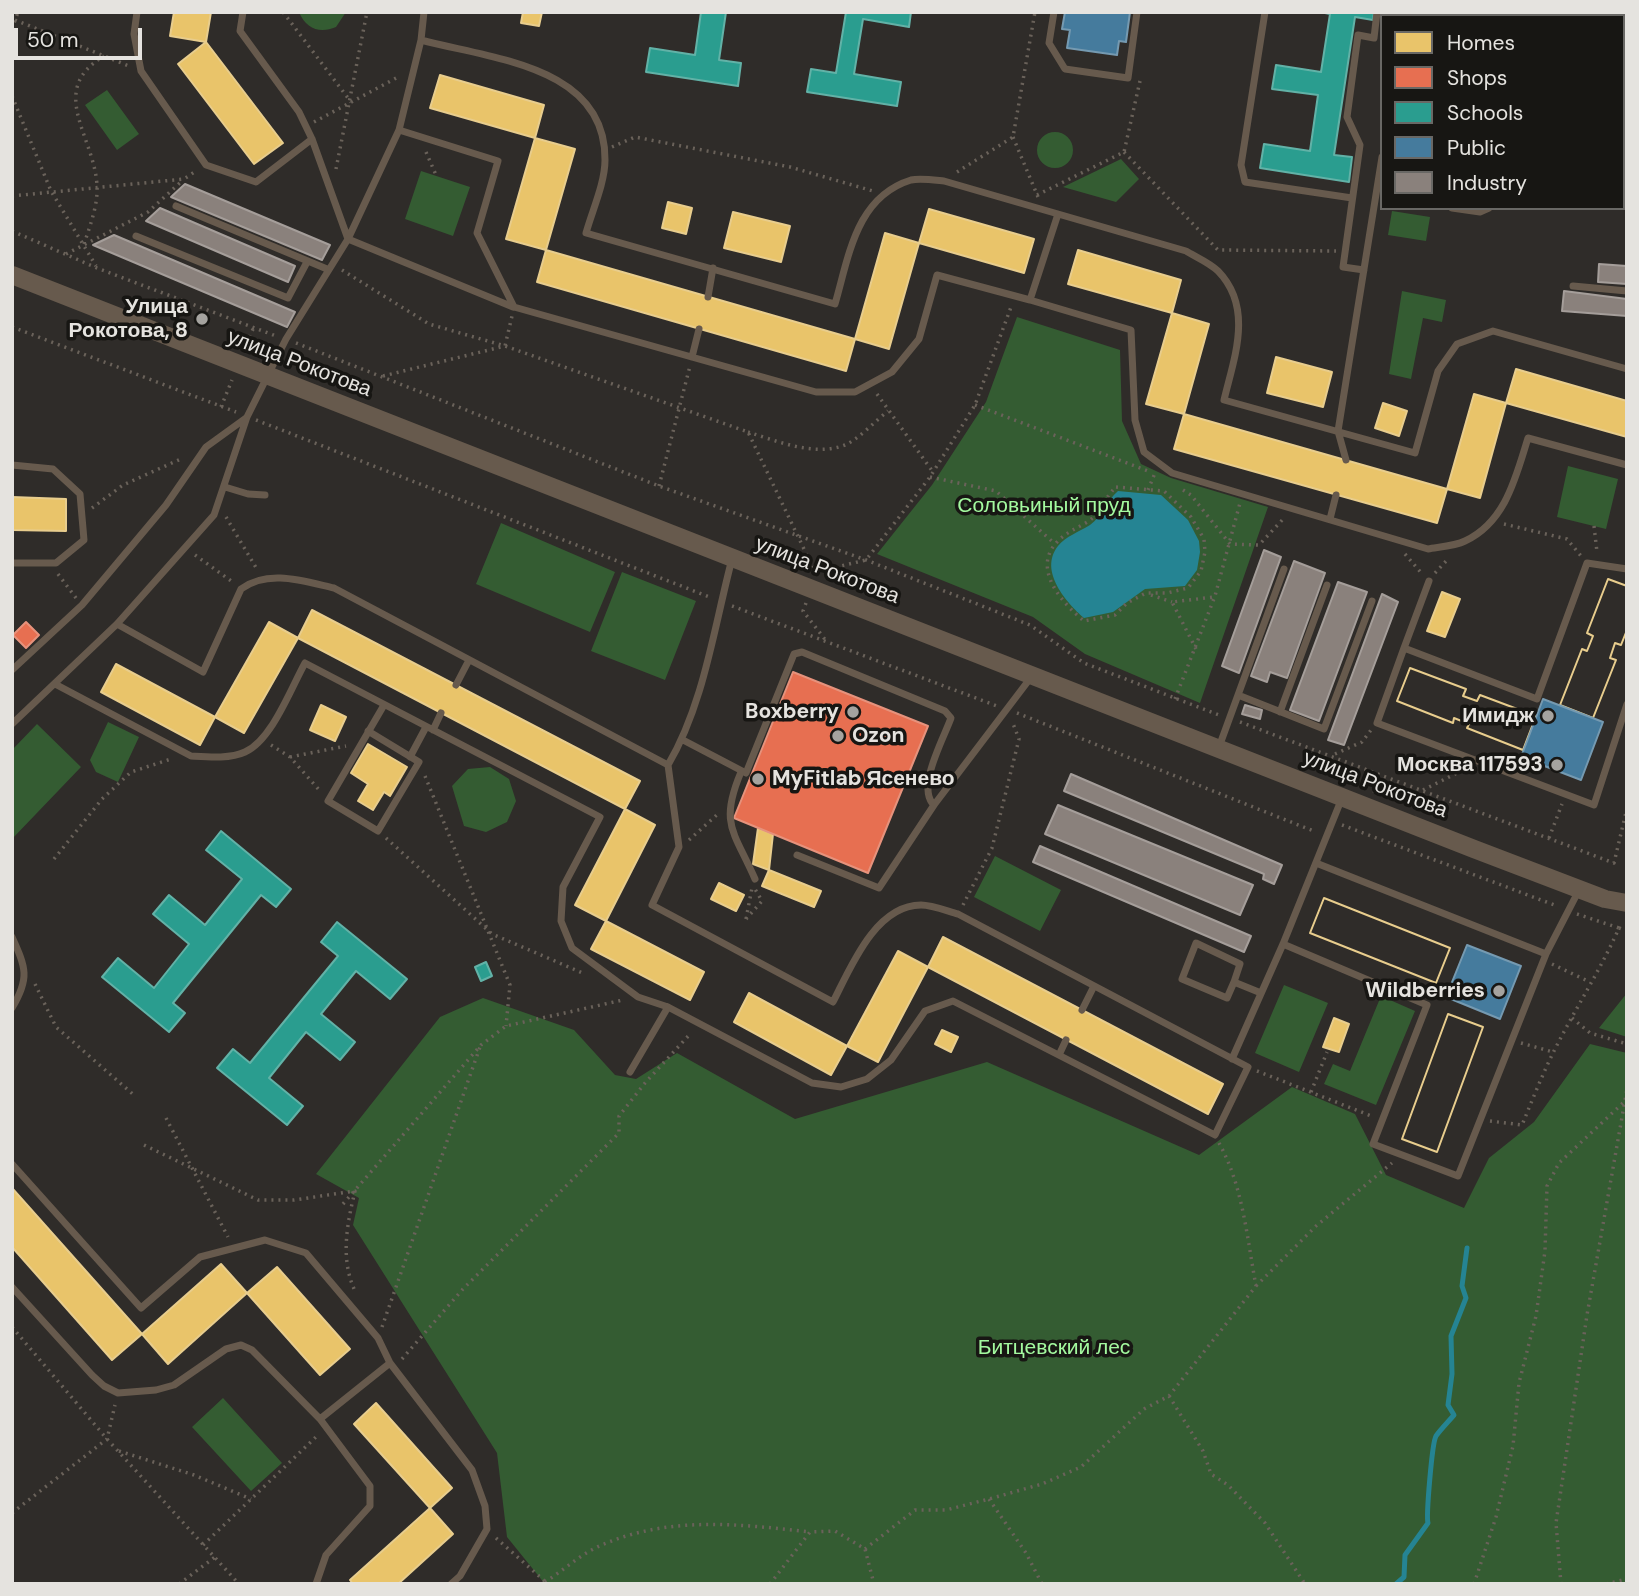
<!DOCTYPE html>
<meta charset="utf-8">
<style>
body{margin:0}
#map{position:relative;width:1639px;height:1596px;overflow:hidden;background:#2f2c29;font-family:"DM Sans",sans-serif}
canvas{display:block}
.frame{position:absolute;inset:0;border:14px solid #e5e3df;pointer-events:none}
.legend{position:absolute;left:1380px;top:14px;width:245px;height:196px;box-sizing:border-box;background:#171613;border:2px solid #696865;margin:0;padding:9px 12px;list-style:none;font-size:21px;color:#e5e3df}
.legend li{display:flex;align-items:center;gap:14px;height:35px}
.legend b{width:35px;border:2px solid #696865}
.scale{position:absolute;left:14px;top:28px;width:128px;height:32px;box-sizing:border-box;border:4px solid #e5e3df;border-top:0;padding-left:9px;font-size:21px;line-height:24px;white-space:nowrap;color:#e5e3df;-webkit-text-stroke:5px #171613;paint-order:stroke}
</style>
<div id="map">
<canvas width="1639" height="1596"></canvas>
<div class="frame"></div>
<ul class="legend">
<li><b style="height:19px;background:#e9c46a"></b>Homes</li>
<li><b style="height:19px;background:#e76f51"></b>Shops</li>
<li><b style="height:19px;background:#2a9d8f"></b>Schools</li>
<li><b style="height:19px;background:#457b9d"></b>Public</li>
<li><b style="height:19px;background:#8a817c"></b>Industry</li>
</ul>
<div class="scale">50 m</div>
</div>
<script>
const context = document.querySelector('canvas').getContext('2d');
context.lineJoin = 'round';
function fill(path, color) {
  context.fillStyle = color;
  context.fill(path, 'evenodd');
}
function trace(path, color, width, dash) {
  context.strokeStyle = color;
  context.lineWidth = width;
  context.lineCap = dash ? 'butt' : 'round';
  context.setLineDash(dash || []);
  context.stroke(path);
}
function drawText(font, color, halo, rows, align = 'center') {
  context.font = font + ' "DM Sans",sans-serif';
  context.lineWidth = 7;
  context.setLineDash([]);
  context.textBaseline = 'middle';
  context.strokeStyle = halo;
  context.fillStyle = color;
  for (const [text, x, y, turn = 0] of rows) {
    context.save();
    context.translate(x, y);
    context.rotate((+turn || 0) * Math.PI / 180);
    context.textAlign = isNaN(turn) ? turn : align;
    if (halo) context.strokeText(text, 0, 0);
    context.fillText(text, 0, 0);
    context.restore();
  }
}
const green = new Path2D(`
 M299,12H346L336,27C320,34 306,29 299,12Z
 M107,90L139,134L117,150L85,105Z
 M1037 150a18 18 0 1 1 36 0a18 18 0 1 1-36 0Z
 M1121,159L1139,179L1116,202L1063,187Z
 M421,171L470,187L453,236L405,219Z
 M1392,211L1430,217L1426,241L1388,235Z
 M1402,291L1446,300L1442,322L1423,318L1411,379L1389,374Z
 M1017,317L1120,350L1122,421L1141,464L1171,478L1268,507L1200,703L1085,654L1033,617L877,554L932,485L986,402Z
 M1568,466L1618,479L1606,529L1557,517Z
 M501,523L615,572L590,632L476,584Z
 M622,572L696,601L665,680L591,651Z
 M108,722L139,737L118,782L96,772L90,760Z
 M37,724L81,767L12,839V750Z
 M490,767L509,779L516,801L507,822L486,832L464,826L452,786L468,769Z
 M995,856L1061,890L1040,931L974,897Z
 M1284,985L1328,1003L1299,1072L1255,1053Z
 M1627,993V1037L1599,1028Z
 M1381,996L1415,1011L1376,1105L1324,1084L1333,1064L1350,1071Z
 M483,998L574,1030L615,1075L636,1079L677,1053L795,1119L987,1062L1199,1155L1292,1087L1355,1114L1386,1175L1464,1208L1489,1158L1534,1122L1590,1044L1627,1053V1584H545L507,1537L497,1453L353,1225L359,1198L316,1174L440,1017Z
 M223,1398L282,1463L251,1491L192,1427Z`);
const water = new Path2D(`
 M1118,491L1161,495L1188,520L1199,541L1200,552L1197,570L1185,586L1145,589L1113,612L1084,618C1067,603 1038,571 1058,546C1066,536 1079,532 1090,525C1103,516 1106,501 1118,491Z`);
const homes = new Path2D(`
 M174,12H211L206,42L170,36Z
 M523,12H542L539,26L521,23Z
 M206,42L283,143L254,164L178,64Z
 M440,75L544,105L535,138L430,108Z
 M535,138L575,149L546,250L506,239Z
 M668,202L692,208L686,234L662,228Z
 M929,209L1034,239L1024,273L919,243Z
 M733,212L790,226L781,262L724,248Z
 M885,233L919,243L889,349L855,339Z
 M546,250L855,339L846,371L537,282Z
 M1078,250L1181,280L1172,313L1068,284Z
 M1172,313L1209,324L1184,414L1146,404Z
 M1276,357L1332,372L1323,407L1267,393Z
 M1516,369L1627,401V437L1506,403Z
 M1474,394L1506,403L1480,498L1447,489Z
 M1383,403L1407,411L1399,436L1375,428Z
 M1184,414L1447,489L1437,523L1174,449Z
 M12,497L66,499V531L12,530Z
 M1608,579L1627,586V630L1621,645L1615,643L1610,658L1616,660L1593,718L1560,705L1582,649L1587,651L1593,636L1587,633Z
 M1608,579L1627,586V630L1621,645L1615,643L1610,658L1616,660L1593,718L1560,705L1582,649L1587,651L1593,636L1587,633Z
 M1442,592L1460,599L1445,637L1427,631Z
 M312,610L640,781L625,809L298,638Z
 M269,622L298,638L244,733L215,717Z
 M116,664L215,717L200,745L101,692Z
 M1410,668L1466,689L1463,696L1477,701L1480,695L1536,716L1523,750L1467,728L1469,724L1454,718L1453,723L1397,701Z
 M1410,668L1466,689L1463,696L1477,701L1480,695L1536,716L1523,750L1467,728L1469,724L1454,718L1453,723L1397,701Z
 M321,705L346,717L335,741L310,730Z
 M368,744L407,767L390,796L384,792L373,810L358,801L368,784L351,773Z
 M625,809L655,825L606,921L575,905Z
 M758,828L773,834L769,870L753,864Z
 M769,870L821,891L814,907L762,886Z
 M719,883L744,895L736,911L711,899Z
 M1324,898L1450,948L1436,983L1310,933Z
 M1324,898L1450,948L1436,983L1310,933Z
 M606,921L704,972L690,1000L591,949Z
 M943,937L1223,1084L1208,1114L928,967Z
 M898,951L928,967L878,1062L847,1046Z
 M749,993L847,1046L831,1075L734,1022Z
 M1448,1014L1483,1027L1437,1152L1402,1139Z
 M1448,1014L1483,1027L1437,1152L1402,1139Z
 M1334,1018L1349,1024L1339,1052L1323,1047Z
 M942,1030L958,1037L951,1052L935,1044Z
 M12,1188L142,1334L112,1360L12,1247Z
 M221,1264L247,1293L168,1364L142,1334Z
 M277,1267L350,1349L320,1375L247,1293Z
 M376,1403L452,1488L430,1508L354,1424Z
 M430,1508L453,1534L398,1584H353L350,1580Z`);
const shops = new Path2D(`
 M26,622L39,635L26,648L13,635Z
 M793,672L928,726L868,873L734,818Z`);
const schools = new Path2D(`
 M701,12H726L719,60L741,63L738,86L646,72L650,48L695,55Z
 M846,12H911L909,27L863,19L854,74L901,82L897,106L807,92L811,69L836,73Z
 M1320,12H1374L1373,20L1355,17L1334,155L1352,157L1349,182L1260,168L1264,144L1310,151L1318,95L1272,89L1276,65L1321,72L1330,14Z
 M1419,12H1509L1514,13L1513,16H1419Z
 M221,831L291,889L276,907L261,895L173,1003L185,1013L169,1032L102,977L118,958L154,988L189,944L153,914L169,895L205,925L242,879L206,850Z
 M337,922L407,979L390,999L356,971L321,1014L355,1042L340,1060L306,1032L269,1078L303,1106L287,1125L217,1068L233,1049L250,1063L338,956L321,942Z
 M486,962L492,976L481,981L475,967Z`);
const public = new Path2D(`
 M1065,12H1130L1126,42L1119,41L1117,55L1067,48L1070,30L1062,29Z
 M1543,699L1603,722L1581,780L1521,757Z
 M1467,945L1521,966L1500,1019L1446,997Z`);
const industry = new Path2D(`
 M185,184L330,245L322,260L171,197Z
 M160,208L295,266L288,282L146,221Z
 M114,235L295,312L287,327L93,245Z
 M1599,264L1627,266V284L1598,282Z
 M1564,291L1627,299V316L1562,311Z
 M1264,550L1281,557L1239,673L1222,666Z
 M1294,561L1325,573L1287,678L1270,672L1267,682L1251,676Z
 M1338,582L1367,592L1319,721L1290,710Z
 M1382,594L1398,602L1344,745L1328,740Z
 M1245,705L1262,710L1260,719L1242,714Z
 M1071,774L1282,865L1274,884L1263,879L1264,874L1064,791Z
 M1058,805L1253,885L1240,915L1045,834Z
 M1040,846L1251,936L1244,952L1033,862Z`);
const stream = new Path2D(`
 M1396,1584L1404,1577L1405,1555L1428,1523C1426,1516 1432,1443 1436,1436C1441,1429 1448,1422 1454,1415L1448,1405L1452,1374L1451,1336L1466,1298L1462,1286L1467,1248`);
const path = new Path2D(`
 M283,12L351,102
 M15,20L129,66
 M12,29L18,12
 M12,96L51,191L96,266
 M314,122L400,76
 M1013,137L1038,197
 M612,147L635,137L790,167L873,191
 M426,152L436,175
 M1124,152L1218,250L1336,251
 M336,169L367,12
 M957,172L1013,137L1035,12
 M1037,195L1124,152L1140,81
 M12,196L184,179L196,171
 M12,231L97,268L276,336
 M84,244C90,226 98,205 97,186C95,137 46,90 104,56
 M66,254L148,212L183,180
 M342,270L429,324L505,346L512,316
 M12,327L236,412
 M296,343L659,486L866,560L1030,625L1084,663L1219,715
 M244,350L253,329
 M383,376L505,346L748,432L815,572
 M877,394L933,472
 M975,405L1148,471
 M221,407L232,380
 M256,420L712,598
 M748,432C777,441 814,457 845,445C859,439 875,421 888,411
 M930,477L996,491L1055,544
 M659,486L690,366
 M1116,487L1164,491L1191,517L1204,539L1205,552L1201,571L1188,588L1167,593H1146L1127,603L1115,615L1084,621C1063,604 1031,569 1057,542C1066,532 1078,528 1089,521C1101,512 1105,497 1116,487Z
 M1148,490L1155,473
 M1183,490L1191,495L1230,544L1259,545L1285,517
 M92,508L123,485L183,458
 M226,517L258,571
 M1504,524L1567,539L1581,556
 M1594,526L1597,552
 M1405,554L1423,575
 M195,555L234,583
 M815,572L866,560L930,477L975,405L1011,307
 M1435,573L1449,558
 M58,574L76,598
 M1151,595L1172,602
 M806,603L803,611L827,642
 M732,606L997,706
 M1196,649L1172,602L1214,597
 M1175,699L1215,596L1240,503
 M1017,713L1316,832
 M1240,722L1614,863L1627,808
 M271,745L290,757L321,792
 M1335,754L1362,742L1371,730
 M290,757L346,746
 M425,776L510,985L506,1026
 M1423,790L1465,769
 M1374,793L1382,775
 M1342,825L1557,906
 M386,838L492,934L585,974
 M1549,838L1562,804
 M689,840L720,812
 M54,859L102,799L131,772L171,759
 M963,905L992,848L1019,739L1012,721
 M1577,914L1619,928
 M746,919L752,888
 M746,919L762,901L755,889
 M1552,964L1590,982
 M35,984L56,1027L135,1096
 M1572,1018L1590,1033L1627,1044
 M1521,1043L1553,1052
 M1257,1071L1374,1117
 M1311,1092L1327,1052
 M166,1118L228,1237
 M1490,1121L1522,1125C1532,1101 1542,1075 1554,1051C1575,1009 1600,971 1619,928L1627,931
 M144,1145L258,1200H294L355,1191C347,1224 340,1259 355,1291
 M343,1204L481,1045L506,1026L623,1000
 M1256,1286L1316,1226L1392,1163
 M12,1327L107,1439L239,1584
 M382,1327L480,1047
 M402,1359L463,1289L619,1133V1116L645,1083L691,1033
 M1169,1396L1203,1451L1211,1474L1228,1485L1265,1523L1305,1584
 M119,1451L194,1475L251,1499
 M989,1499L1026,1553L1042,1584
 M12,1513L107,1439L115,1405
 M496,1538L548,1584
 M203,1545L318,1435
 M865,1549L915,1510H946L989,1499L1042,1484L1081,1467L1144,1409L1169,1396L1256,1286C1247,1238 1243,1186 1219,1143
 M545,1582C564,1570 583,1552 604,1544C671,1516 739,1524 810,1532
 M179,1584L215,1557
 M770,1584L810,1532L835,1531L865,1549L874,1584
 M1474,1584L1496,1517L1513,1446L1519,1383L1536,1316L1545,1251L1547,1186L1559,1163L1624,1102
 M1561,1584L1556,1523L1587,1315L1627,1089
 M1606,1584L1627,1579`);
const service = new Path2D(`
 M137,12L134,34L141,71L206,165L256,182L312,139
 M243,12L240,31L299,112L312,139L348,239L513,307
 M1054,12L1049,43L1065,69L1128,78L1137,12
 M1265,12L1241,165L1245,182L1352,198
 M1413,16V12
 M1523,16V12
 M421,40C492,59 606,66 605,160C605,183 592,211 586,233L835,304C849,256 856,197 911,180C920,178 934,180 944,181L1186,251C1196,257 1210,263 1218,271C1254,308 1234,358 1224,400L1415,453L1438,371L1457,344L1493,331L1627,369
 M399,130L498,161L477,233L514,307L816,392H855L892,372L919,339L937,275L1030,300L1058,214
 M176,206L327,269
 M1452,208L1480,212L1489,208
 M136,236L288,298L307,262
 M1364,270L1343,267L1360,145L1347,117L1358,35L1374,38L1377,12
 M1573,286L1627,291
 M708,297L713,268
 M1030,300L1131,330L1135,420L1144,452L1172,473L1428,549C1439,547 1455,546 1465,541C1506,522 1516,476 1528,438L1627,465
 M692,357L699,329
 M1346,460L1338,431L1382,157
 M12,465L53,469L80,494L84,540L56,563H12
 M225,487L248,494L265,495
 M1330,519L1336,495
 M1627,569L1587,563L1537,699L1404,648L1377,723L1594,805L1627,704
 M1404,648L1429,581
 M12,670L82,605L166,505L206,447L246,418
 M55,684L191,756C208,757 230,759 245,752C272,740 291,688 305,663L600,817L563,887L561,921L572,948L638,997L668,1007L812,1083L841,1087L867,1079L891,1060L925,1011L953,1001L1215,1135L1248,1067L958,914C947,911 932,905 921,905C875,905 850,969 833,1002L652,905L679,847L668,765L334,588C303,581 268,569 241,589L203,672L117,624
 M456,685L469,660
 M1238,695L1284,569
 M1280,712L1327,585
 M12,724L117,624L214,515L247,417L286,339L348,239L399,130L421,40L424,12
 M433,730L441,713
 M368,731L419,762L378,831L328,801L384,705
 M683,740L746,773L794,654L802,652L945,711L951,718C943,740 916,788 934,805
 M1219,747L1238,695L1324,729L1372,601
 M410,757L426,727
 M668,765C704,704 714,627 732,559
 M741,772C719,824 734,831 755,879
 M797,855L879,888L934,805L1032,676
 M1316,863L1546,954
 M12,937C26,968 30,978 12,1008
 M1283,944L1427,1005L1373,1144L1458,1176L1546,954L1579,890
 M1234,982L1227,998L1182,979L1196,943L1240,964L1234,982L1261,993
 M1082,1010L1094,986
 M1059,1055L1066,1040
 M1232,1059L1283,944L1342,798
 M630,1072L668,1007
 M12,1164L141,1308L200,1257L265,1240L306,1253L378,1338L390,1363L472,1470L485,1506L487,1529L460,1576L451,1584
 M12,1287L92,1375L104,1386L118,1393L156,1390L174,1385L226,1349L241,1345L252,1350L320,1419L370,1486V1506L326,1555L316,1584
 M320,1419L390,1363`);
const tertiary = new Path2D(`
 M12,275L1474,849L1605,899L1627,903`);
const markers = [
 [202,319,7,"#a5a39f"],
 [853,712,7,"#a5a39f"],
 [1548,716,7,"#a5a39f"],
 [838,736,7,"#a5a39f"],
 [1557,765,7,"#a5a39f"],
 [758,779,7,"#a5a39f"],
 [1499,991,7,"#a5a39f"]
];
const poiNames = [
 ["Улица",188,307],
 ["Рокотова, 8",188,331],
 ["Boxberry",839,712],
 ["Имидж",1534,716],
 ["Ozon",852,736,"left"],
 ["Москва 117593",1543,765],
 ["MyFitlab Ясенево",772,779,"left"],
 ["Wildberries",1485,991]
];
const streetNames = [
 ["улица Рокотова",299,364,21],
 ["улица Рокотова",827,571,21],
 ["улица Рокотова",1375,785,21]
];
const parkNames = [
 ["Соловьиный пруд",1044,506],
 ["Битцевский лес",1054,1348]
];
fill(green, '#345c32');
fill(water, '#258493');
fill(homes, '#e9c46a');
trace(homes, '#e8cd8d', 2);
fill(shops, '#e76f51');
trace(shops, '#e6927c', 2);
fill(schools, '#2a9d8f');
trace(schools, '#62b2a7', 2);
fill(public, '#457b9d');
trace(public, '#759ab1', 2);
fill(industry, '#8a817c');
trace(industry, '#a59e9a', 2);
trace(stream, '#258493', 5);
trace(path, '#6a625a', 3.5, [2, 5]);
trace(service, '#675a4d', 7);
trace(tertiary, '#675a4d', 18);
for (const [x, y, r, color] of markers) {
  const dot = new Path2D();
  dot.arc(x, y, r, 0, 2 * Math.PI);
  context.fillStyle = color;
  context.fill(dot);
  trace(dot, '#171613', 2.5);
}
drawText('bold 21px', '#e5e3df', '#171613', poiNames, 'right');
drawText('21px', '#e5e3df', '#171613', streetNames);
drawText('21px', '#a3f99f', '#171613', parkNames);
</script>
